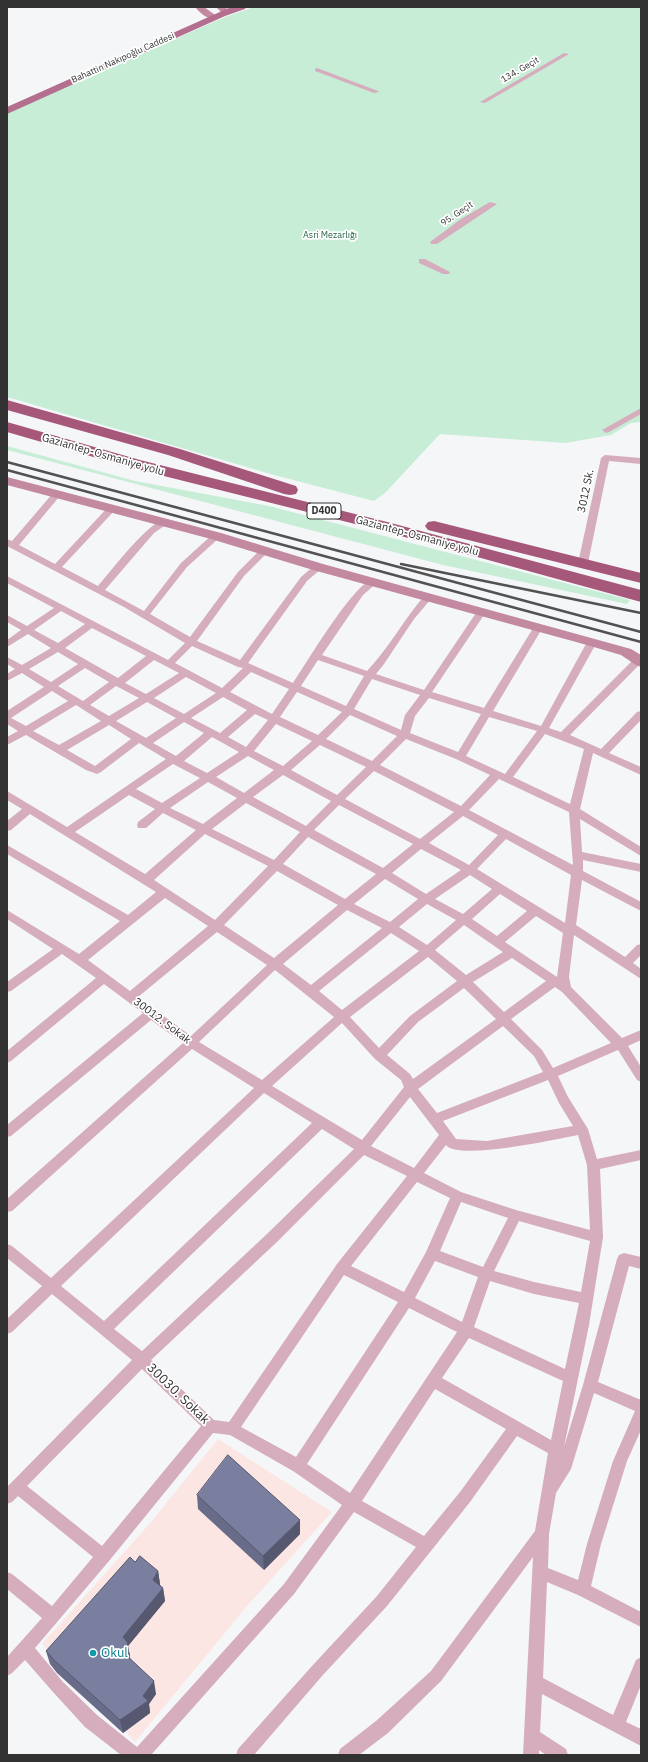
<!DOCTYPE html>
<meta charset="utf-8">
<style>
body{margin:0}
#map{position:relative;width:648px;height:1762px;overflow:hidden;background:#f5f6f8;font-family:"IBM Plex Sans",sans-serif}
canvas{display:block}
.frame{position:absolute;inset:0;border:8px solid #323233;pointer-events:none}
</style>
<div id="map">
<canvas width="648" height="1762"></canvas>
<div class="frame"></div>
</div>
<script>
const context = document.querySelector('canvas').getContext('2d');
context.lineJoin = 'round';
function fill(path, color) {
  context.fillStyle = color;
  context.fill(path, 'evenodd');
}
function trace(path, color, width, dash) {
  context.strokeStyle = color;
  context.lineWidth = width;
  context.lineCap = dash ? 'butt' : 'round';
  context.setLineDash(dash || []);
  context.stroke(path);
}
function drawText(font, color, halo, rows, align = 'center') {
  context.font = font + ' "IBM Plex Sans",sans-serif';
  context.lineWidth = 3.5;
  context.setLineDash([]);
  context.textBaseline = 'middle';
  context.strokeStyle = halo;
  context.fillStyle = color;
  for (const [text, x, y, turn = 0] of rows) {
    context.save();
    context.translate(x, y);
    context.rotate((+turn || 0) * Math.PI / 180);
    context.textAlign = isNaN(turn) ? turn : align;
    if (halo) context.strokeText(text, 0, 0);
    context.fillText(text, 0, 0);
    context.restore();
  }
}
const education = new Path2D(`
 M218,1439L332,1512L247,1606L135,1742L42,1644L151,1522Z`);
const green = new Path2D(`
 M254,7H641V422L631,423L611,435L565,443L440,434L385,493L374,501L274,475L7,397V113L225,17Z
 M7,446L135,481L269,506L630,600L627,604L443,565L7,450Z`);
const street = new Path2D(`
 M564,53L569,54L485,103L480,102Z
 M317,68L378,91L379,92L374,93L315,71V69Z
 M490,202L497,204L437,244H431L430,242L461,219Z
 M419,259H425L450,272L449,274H443L419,263Z
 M641,408V414L609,432L606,433L602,430Z
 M605,455L641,458V464L609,461L588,563L583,566L578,563L601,458Z
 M56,492L60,495L59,497L19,545L55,564L109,506H115L116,508L115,510L62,567L98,586C109,574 152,516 167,520L168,522L167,524L154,533L105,590L144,611L181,563L213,534H219L221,536L219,538L187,567L150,614L190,637L238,572L260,550H266L268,552L244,576L197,641L240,660L301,577L315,565H321L323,567L321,569L307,581L248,663L293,683C306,664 353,584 373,579L378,582L363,595L322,655L367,671C389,648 404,619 425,595H431L433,597L431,599L414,619L384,664L376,674L424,690L478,610H484L486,612L432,692L484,708L535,625H541L543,627L493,711L541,726L587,642L589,640H595L597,642L549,728L561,732L635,658H641V663L570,735L601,749L637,712L641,711V720L609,753L641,767V775L593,753L580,809L641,847V856L580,819L582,852L641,864V872L583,860V871L641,902V911L582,880L576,925L625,957L637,945L641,944V955L633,963L641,969V979L574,935L569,977L571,987L622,1038L641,1030V1040L628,1046L641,1067V1082L637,1080L618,1050L558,1076L568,1097L588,1129L597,1159L641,1150V1160L600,1169L603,1237L589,1325L564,1447L583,1385L617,1259L619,1255L624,1253L641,1257V1269L629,1266L598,1382L641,1400V1430L627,1461L601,1544L591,1586L641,1612V1627L578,1595L547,1582L543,1678L613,1715L636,1660L641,1657V1685L626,1722L641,1729V1746L542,1694L540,1732L566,1749L568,1755H546L539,1750V1755H523L533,1557L441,1681L388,1733L359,1755H338L340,1749L376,1721L431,1671L535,1531L548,1453L517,1436L470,1502L387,1606L322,1676L254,1755H236L238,1749L312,1666L377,1596L416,1547L354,1512L294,1594L151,1755H121L85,1727L53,1692L25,1660L12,1673L7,1676V1657L42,1618L7,1589V1572L12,1574L52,1606L93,1557L18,1496L12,1502L7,1504V1487L132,1360L52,1294L12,1332L7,1334V1319L42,1286L7,1258V1244L12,1246L51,1278L254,1088L192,1049L12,1211L7,1212V1199L183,1043L151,1020L11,1136L7,1137V1125L143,1013L104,984L11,1061L7,1063V1051L96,978L62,954L11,991L7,992V982L53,949L7,919V910L79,954L120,921L7,854V845L128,915L156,892L30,814L11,830L7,831V821L22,809L7,800V791L67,827L166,759L139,743L101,772L97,774L86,770L26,735L7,745V737L18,731L7,724V711L44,687L22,673L7,681V674L15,669L7,664V657L22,665L51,648L28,634L7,647V640L21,630L7,622V615L27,626L54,608L7,583V576L168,660L185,643L124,607L7,546V539L12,541L53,493ZM61,611L85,624L58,643L34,630ZM92,628L146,656L118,678L65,648ZM192,646L238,667L243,668L222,688L175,663ZM58,652L78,664L51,682L29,669ZM154,660L179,673L146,694L125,683ZM318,660L364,676L346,706L301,686ZM85,668L109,682L83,701L58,686ZM251,672L289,689L272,714L230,692ZM186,677L216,693L184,714L154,698ZM372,679L420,695L405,715L401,730L354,709ZM116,686L139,698L109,716L90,705ZM52,691L68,701L26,726L11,718ZM297,692L342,712L318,735L280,717ZM223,697L247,710L220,733L191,718ZM429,698L481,714L458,752L410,733L415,716ZM147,702L176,718L146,738L116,721ZM76,705L101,721L59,745L33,731ZM255,714L268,720L246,747L228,737ZM350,715L397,736L372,761L326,739ZM489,717L537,731L505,774L466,756ZM184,722L204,733L176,756L153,743ZM276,724L312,741L283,766L254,751ZM109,725L131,739L95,766L67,750ZM545,734L584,749L570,804L513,777ZM212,737L239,752L207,773L184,761ZM406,739L456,759L490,775L461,806L380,765ZM320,745L366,767L337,795L291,770ZM248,756L274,770L244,793L216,777ZM173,764L200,778L162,803L136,789ZM374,771L454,812L420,839L345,799ZM283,775L331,801L306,826L253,797ZM499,779L569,812L573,865L469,810ZM208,782L237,798L203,824L170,808ZM129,795L155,809L138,822L137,825L138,828H146L163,813L196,830L145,874L75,832ZM246,803L300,832L274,860L212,829ZM339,805L413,844L383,868L314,830ZM463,816L498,835L469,865L429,843ZM205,834L268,866L215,920L154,880ZM308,837L376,874L345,899L283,864ZM506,839L571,875L565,923L477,869ZM421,849L461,870L426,894L392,873ZM277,871L338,905L274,958L224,925ZM470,875L492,889L463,914L435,899ZM385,879L418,899L390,922L354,904ZM500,894L527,911L497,936L472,919ZM165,898L208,926L130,991L88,960ZM427,904L456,920L427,945L399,927ZM347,910L382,928L311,985L283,964ZM536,916L563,933L557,977L505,942ZM464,925L503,952L466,975L435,950ZM217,932L267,965L191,1036L138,997ZM391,933L419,951L342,1010L319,991ZM428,957L457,981L410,1016L379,1048L350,1017ZM512,958L546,981L504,1012L473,982ZM275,970L334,1017L262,1080L199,1042ZM555,987L562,992L611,1043L553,1068L542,1050L511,1019ZM464,988L496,1019L413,1079L410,1074L387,1055L418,1022ZM342,1023L375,1059L401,1080L404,1087L362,1140L272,1086ZM503,1026L534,1056L543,1072L437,1113L418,1089ZM548,1080L559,1103L573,1126L487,1141L456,1139L443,1121ZM264,1093L312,1123L104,1321L61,1286ZM410,1097L439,1135L414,1168L371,1146ZM322,1129L354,1149L268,1233L142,1351L114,1329ZM578,1135L587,1165L590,1230L516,1210L461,1192L424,1173L446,1145C458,1161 557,1139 578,1135ZM364,1155L407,1176L337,1264L229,1422L214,1420L151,1360L278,1241ZM417,1182L450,1198L426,1252L404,1292L351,1266ZM461,1202L508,1218L483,1267L440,1251ZM519,1221L590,1241L581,1292L534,1282L494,1271ZM435,1261L478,1277L462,1322L415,1298ZM344,1275L398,1302L296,1457L241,1427ZM490,1281L534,1294L579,1303L565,1369L474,1327ZM409,1308L457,1332L350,1493L307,1464ZM469,1338L563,1381L551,1440L442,1378ZM142,1369L201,1426L102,1546L27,1486ZM435,1389L506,1429L460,1492L424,1536L362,1501ZM594,1393L635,1411L613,1461L587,1544L578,1580L548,1568L549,1534L556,1493L571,1469ZM213,1433L230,1435L293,1471L342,1505L284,1584L137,1747L97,1715L63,1682L35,1648L109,1561Z`);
const secondary = new Path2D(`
 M195,7H204L218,17L217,19C209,21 200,13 195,7Z
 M216,7H225L230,12L226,15L223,14Z
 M7,477L221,533L323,564L631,649L641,655V667L636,665L621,655L587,645L313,570L211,539L7,485Z`);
const primary = new Path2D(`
 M231,7H246L245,9L225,16L7,114V107Z`);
const highway = new Path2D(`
 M7,400L180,449L296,486L298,490L296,494L290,495L284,494L168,455L7,410Z
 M7,422L140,460L391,523L641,590V602L379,530L128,467L7,432Z
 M434,521L641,573V583L428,530L425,526L428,522Z`);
const rail = new Path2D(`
 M7,462L641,632
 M7,470L641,642
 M401,564L641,613`);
const wall = new Path2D(`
 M197,1495L300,1534L264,1570L198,1509Z
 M135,1562L158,1571L160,1584V1585L163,1588L165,1601L128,1646L130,1656V1658L156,1694L149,1704L150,1713L123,1733L57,1673L50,1664L46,1651Z`);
const shadedWall = new Path2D(`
 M300,1520V1534L264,1570L263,1556Z
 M158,1571L160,1584L155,1594L153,1580Z
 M163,1588L165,1601L128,1646L130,1656L127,1667L123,1637Z
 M154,1681L156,1694L149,1704L150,1713L123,1733L120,1720L143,1696Z`);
const building = new Path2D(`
 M228,1455L300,1520L263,1556L197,1495Z
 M140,1556L158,1571L153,1580L163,1588L123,1637L128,1643L125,1654L154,1681L143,1696L148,1701L120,1720L54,1660L46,1651L130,1557L135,1562Z`);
const markers = [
 [93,1653,4,"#0f9aa8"]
];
const farStreetnames = [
 ["Bahattin Nakıpoğlu Caddesi",123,58,-24],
 ["134. Geçit",520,70,-30],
 ["95. Geçit",457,214,-34]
];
const farParknames = [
 ["Asri Mezarlığı",330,235]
];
const shields = [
 [324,511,34]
];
const shieldNames = [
 ["D400",324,511]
];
const streetNames = [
 ["Gaziantep-Osmaniye yolu",103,455,16],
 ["3012 Sk.",586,491,-78],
 ["Gaziantep-Osmaniye yolu",417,536,15],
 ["30012. Sokak",162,1021,37]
];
const nearStreetnames = [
 ["30030. Sokak",178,1394,44]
];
const nearCulturenames = [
 ["Okul",101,1653]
];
fill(education, '#fce6e4');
fill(green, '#c7edd7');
fill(street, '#d5adbd');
fill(secondary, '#c289a1');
fill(primary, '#b36f8d');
fill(highway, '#a6587b');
trace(rail, '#525253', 2.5);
fill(wall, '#696c89');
fill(shadedWall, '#55586f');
fill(building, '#7a7e9f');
trace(building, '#55586f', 1);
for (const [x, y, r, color] of markers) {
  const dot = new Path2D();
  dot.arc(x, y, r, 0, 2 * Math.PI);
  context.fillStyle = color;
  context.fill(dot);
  trace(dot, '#fff', 1.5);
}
drawText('9px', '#323233', '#fff', farStreetnames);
drawText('9px', '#246346', '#fff', farParknames);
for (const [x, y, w] of shields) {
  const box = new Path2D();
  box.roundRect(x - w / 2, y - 8, w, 16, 3);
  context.fillStyle = '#fff';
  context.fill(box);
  trace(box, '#323233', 1);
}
drawText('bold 10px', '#323233', null, shieldNames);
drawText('11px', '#323233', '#fff', streetNames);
drawText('13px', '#323233', '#fff', nearStreetnames);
drawText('13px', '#0d838f', '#fff', nearCulturenames, 'left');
</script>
